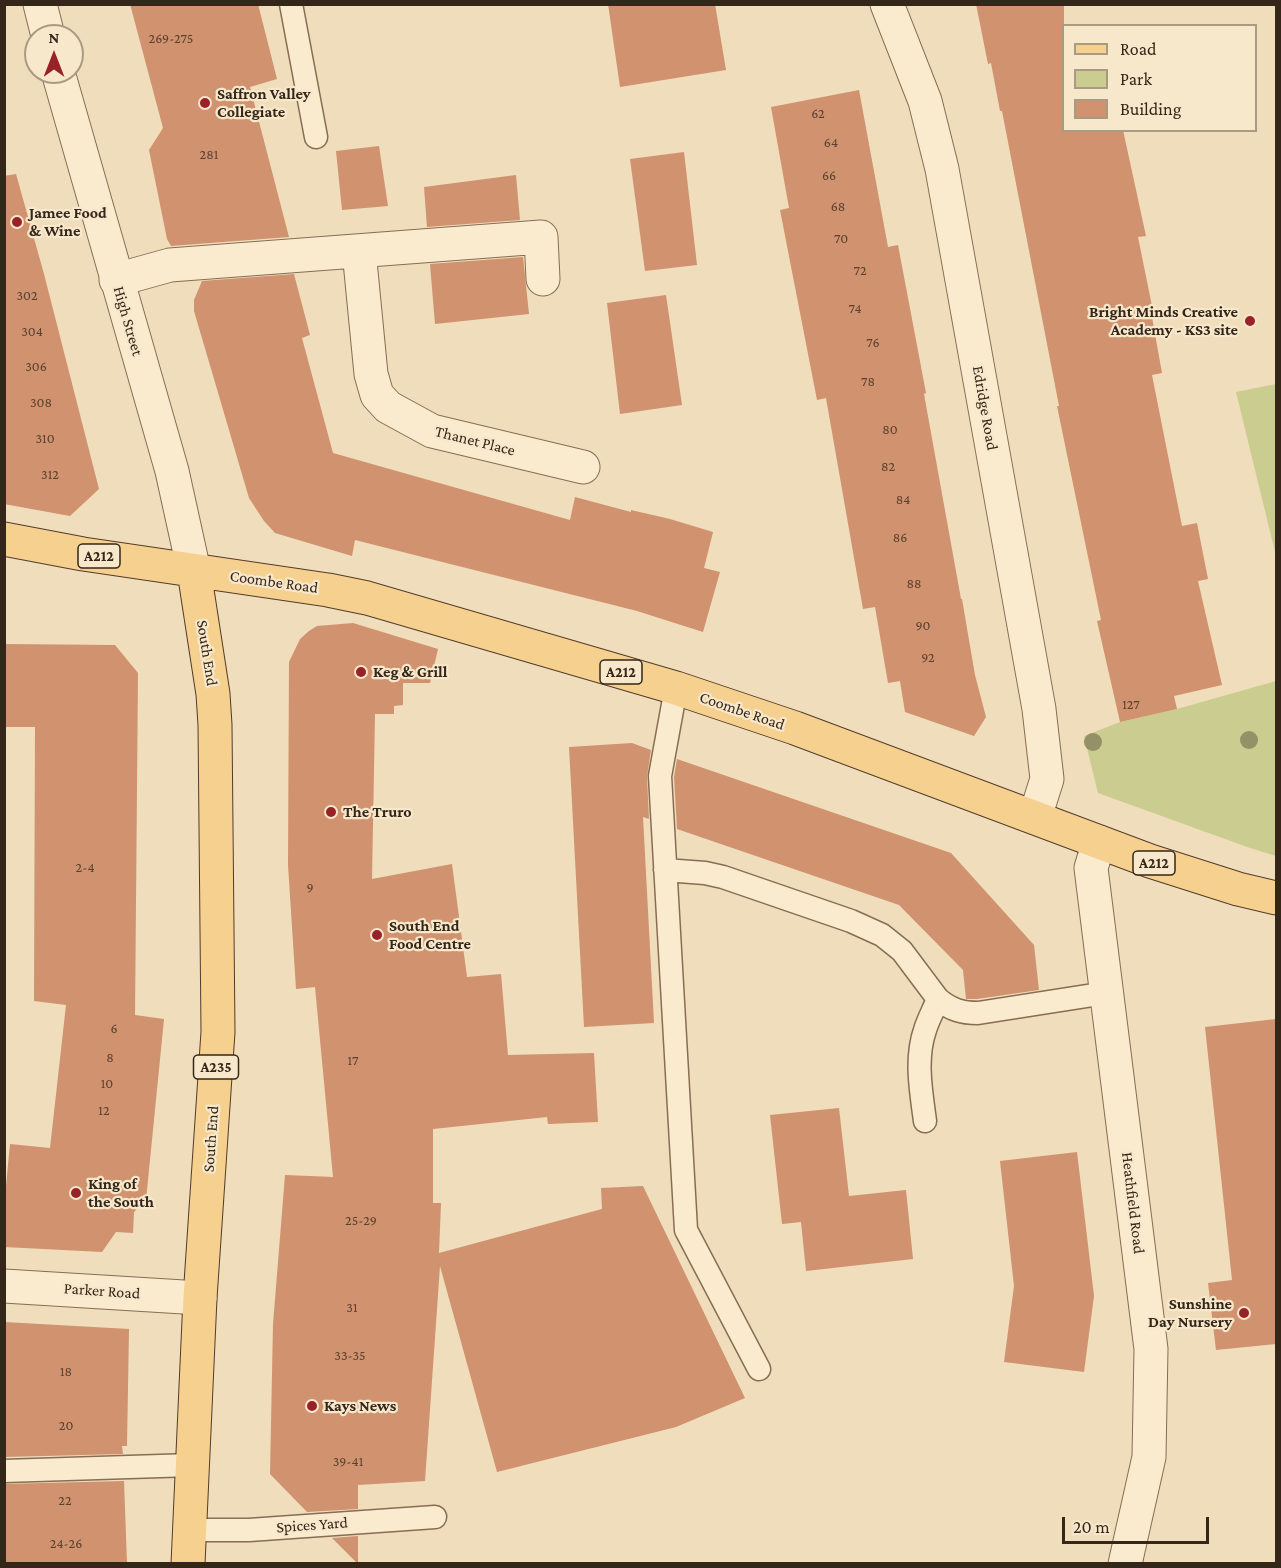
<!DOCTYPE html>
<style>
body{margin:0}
#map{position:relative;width:1281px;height:1568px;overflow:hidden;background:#efddbb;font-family:"Crimson Pro",serif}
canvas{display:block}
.frame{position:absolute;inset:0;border:6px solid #35261a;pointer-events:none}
.legend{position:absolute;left:1062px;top:24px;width:195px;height:108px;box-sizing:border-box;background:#f7e8cb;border:2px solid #a99a84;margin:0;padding:8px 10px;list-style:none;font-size:18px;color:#35261a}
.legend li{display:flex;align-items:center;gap:12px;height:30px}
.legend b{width:30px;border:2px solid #a99a84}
.north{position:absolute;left:24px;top:24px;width:60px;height:60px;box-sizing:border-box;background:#f7e8cb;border:2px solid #a99a84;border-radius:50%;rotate:0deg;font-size:16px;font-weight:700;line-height:24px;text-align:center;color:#35261a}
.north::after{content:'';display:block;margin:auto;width:21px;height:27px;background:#992229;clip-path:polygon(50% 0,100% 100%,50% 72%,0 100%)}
.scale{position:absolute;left:1062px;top:1517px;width:147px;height:27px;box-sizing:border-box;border:3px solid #35261a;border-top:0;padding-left:8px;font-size:18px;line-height:21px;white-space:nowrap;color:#35261a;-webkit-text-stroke:4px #f7e8cb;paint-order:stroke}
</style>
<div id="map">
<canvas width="1281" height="1568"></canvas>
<div class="frame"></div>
<ul class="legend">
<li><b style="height:8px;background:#f6d08f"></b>Road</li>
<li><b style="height:16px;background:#cacd8f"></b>Park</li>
<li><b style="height:16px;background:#d0926f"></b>Building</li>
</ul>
<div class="north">N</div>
<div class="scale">20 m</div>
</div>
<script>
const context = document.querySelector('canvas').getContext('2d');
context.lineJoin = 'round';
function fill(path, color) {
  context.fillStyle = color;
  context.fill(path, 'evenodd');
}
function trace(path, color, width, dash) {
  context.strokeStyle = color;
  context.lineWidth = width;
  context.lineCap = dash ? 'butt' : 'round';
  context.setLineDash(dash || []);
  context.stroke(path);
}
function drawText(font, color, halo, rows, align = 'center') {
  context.font = font + ' "Crimson Pro",serif';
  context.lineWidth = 4.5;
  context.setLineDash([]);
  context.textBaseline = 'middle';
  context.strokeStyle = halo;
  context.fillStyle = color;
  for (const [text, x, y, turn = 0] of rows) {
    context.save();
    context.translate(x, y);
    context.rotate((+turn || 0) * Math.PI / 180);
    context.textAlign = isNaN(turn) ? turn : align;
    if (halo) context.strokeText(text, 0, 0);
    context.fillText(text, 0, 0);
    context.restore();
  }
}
const green = new Path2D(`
 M1276,384V556L1236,392Z
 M1276,681V856L1250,848L1098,793L1084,736L1120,722L1177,709Z`);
const building = new Path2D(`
 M130,4H258L277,79L250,87L289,237L171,246L167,239L149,150L163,128Z
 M608,4H715L726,70L620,87Z
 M976,4H1064V130H1123L1146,236L1138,237L1152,306H1150L1162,373L1152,375L1182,526L1197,523L1208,579L1198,581L1222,685L1174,696L1177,709L1120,722L1097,621L1101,620L1057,406H1059L1002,111H1000L991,63L988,64Z
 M859,90L888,247L898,245L926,393L924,394L961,599H962L975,675L986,717L974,736L905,712L900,681L888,683L875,607L863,609L826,398L817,400L780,210L789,208L771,107Z
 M379,146L388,206L342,210L336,151Z
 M684,152L697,265L645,271L630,159Z
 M16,174L44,274L99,489L70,516L4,504V176Z
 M516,175L520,220L427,227L424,187Z
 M523,257L529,314L435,324L430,264Z
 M294,274L310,335L302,338L333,453L570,520L575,497L631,512V510L670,519L713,532L704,568L720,572L703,632L637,611L355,540L352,556L275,533L264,521L249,498L194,311V300L202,281Z
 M666,295L682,405L620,414L607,303Z
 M353,623L438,649L430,683H403V705L394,706V714H375L372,879L452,864L467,977L501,974L508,1055L594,1053L598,1122L548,1124L547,1117L433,1129V1203H441L439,1253L602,1209L601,1188L643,1186L745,1398L676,1427L497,1472L440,1266L425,1481L358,1485V1509L307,1512L270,1474L273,1324L285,1175L333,1177L315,987L296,989L288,865L289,662L300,639L309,631L317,626Z
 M4,644L115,645L138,673L135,1015L164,1019L146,1200L134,1212L133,1233L116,1232L102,1252L4,1247V1186H6L10,1144L50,1148L66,1005L34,1001L35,727H4Z
 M632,743L651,750L647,777L649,819L643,817L654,1023L584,1027L569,747Z
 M677,759L951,853L1034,945L1039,990L977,999H966L963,970L899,905L677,829L674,777Z
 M1276,1019V1344L1216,1350L1208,1283L1232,1280L1205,1027Z
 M839,1108L849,1196L906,1190L913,1259L806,1271L801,1222L782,1224L770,1115Z
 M1077,1152L1094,1296L1084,1372L1004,1362L1014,1286L1000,1161Z
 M4,1322L129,1329L127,1446H122L123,1454L4,1457Z
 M124,1481L127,1563H4V1484Z
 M358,1536V1563H357L332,1538Z`);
const service = new Path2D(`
 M291,4L316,137
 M676,688L660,776L686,1230L759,1369
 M665,870L705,873L723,877L851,921L882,935L902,951L938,999C951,1010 962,1013 978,1013L1106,993
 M925,1121C921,1091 915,1059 925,1030C928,1020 934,1009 938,999
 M4,1471L192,1465
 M189,1530H249L435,1517`);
const minor = new Path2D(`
 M887,4L925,101L942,169L1039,709L1047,779L1035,817
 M359,251L371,374L377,395L388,407L432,431L583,467
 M116,280L170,265L541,237L543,279
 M1099,842L1091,868L1151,1349L1149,1457L1125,1564
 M4,1286L200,1298`);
const tertiary = new Path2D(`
 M40,4L48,36
 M58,72L172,471L194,571`);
const primary = new Path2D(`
 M4,539L83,554L328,590L367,598L676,688L795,728L1150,861L1238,889L1276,898
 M188,1564L200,1298L218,1032L215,725L213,694L194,571`);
const trees = [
 [1249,740],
 [1093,742]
];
const markers = [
 [205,103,6,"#992229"],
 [17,222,6,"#992229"],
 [1250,321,6,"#992229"],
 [361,672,6,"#992229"],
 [331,812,6,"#992229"],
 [377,935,6,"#992229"],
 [76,1193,6,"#992229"],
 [1244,1313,6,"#992229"],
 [312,1406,6,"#992229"]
];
const numberNames = [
 ["269-275",171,39],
 ["62",818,114],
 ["64",831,143],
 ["281",209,155],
 ["66",829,176],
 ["68",838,207],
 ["70",841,239],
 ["72",860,271],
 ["302",27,296],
 ["74",855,309],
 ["304",32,332],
 ["76",873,343],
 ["306",36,367],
 ["78",868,382],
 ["308",41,403],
 ["80",890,430],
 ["310",45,439],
 ["82",888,467],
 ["312",50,475],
 ["84",903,500],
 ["86",900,538],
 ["88",914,584],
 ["90",923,626],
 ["92",928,658],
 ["127",1131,705],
 ["2-4",85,868],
 ["9",310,888],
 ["6",114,1029],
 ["8",110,1058],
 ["17",353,1061],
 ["10",107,1084],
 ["12",104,1111],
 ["25-29",361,1221],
 ["31",352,1308],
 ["33-35",350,1356],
 ["18",66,1372],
 ["20",66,1426],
 ["39-41",348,1462],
 ["22",65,1501],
 ["24-26",66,1544]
];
const shields = [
 [99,556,42],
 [621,672,42],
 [1154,863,42],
 [216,1067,45]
];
const shieldNames = [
 ["A212",99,556],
 ["A212",621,672],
 ["A212",1154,863],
 ["A235",216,1067]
];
const poiNames = [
 ["Saffron Valley",217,94],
 ["Collegiate",217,112],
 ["Jamee Food",29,213],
 ["& Wine",29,231],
 ["Bright Minds Creative",1238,312,"right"],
 ["Academy - KS3 site",1238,330,"right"],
 ["Keg & Grill",373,672],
 ["The Truro",343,812],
 ["South End",389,926],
 ["Food Centre",389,944],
 ["King of",88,1184],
 ["the South",88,1202],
 ["Sunshine",1232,1304,"right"],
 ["Day Nursery",1232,1322,"right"],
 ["Kays News",324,1406]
];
const streetNames = [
 ["High Street",128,321,74],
 ["Edridge Road",985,408,80],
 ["Thanet Place",475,441,14],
 ["Coombe Road",274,582,8],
 ["South End",207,653,81],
 ["Coombe Road",742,711,19],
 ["South End",211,1139,-86],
 ["Heathfield Road",1133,1203,83],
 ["Parker Road",102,1291,4],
 ["Spices Yard",312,1525,-4]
];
fill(green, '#cacd8f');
fill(building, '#d0926f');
trace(service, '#876d54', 25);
trace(minor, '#876d54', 35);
trace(tertiary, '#876d54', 35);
trace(primary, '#543b29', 35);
trace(service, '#faebce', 22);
trace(minor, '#faebce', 33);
trace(tertiary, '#faebce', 33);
trace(primary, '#f6d08f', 33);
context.fillStyle = '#949166';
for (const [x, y] of trees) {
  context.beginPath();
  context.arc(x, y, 9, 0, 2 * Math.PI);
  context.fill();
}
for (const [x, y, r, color] of markers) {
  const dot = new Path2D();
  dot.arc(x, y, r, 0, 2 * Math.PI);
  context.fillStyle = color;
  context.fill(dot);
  trace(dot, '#f7e8cb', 2);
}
drawText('14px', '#5c412f', null, numberNames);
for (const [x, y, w] of shields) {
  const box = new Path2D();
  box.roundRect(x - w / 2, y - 12, w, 24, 4.5);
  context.fillStyle = '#f7e8cb';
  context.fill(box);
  trace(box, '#35261a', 1.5);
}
drawText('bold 15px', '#35261a', null, shieldNames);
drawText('bold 16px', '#35261a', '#f7e8cb', poiNames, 'left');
drawText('16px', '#35261a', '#f7e8cb', streetNames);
</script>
